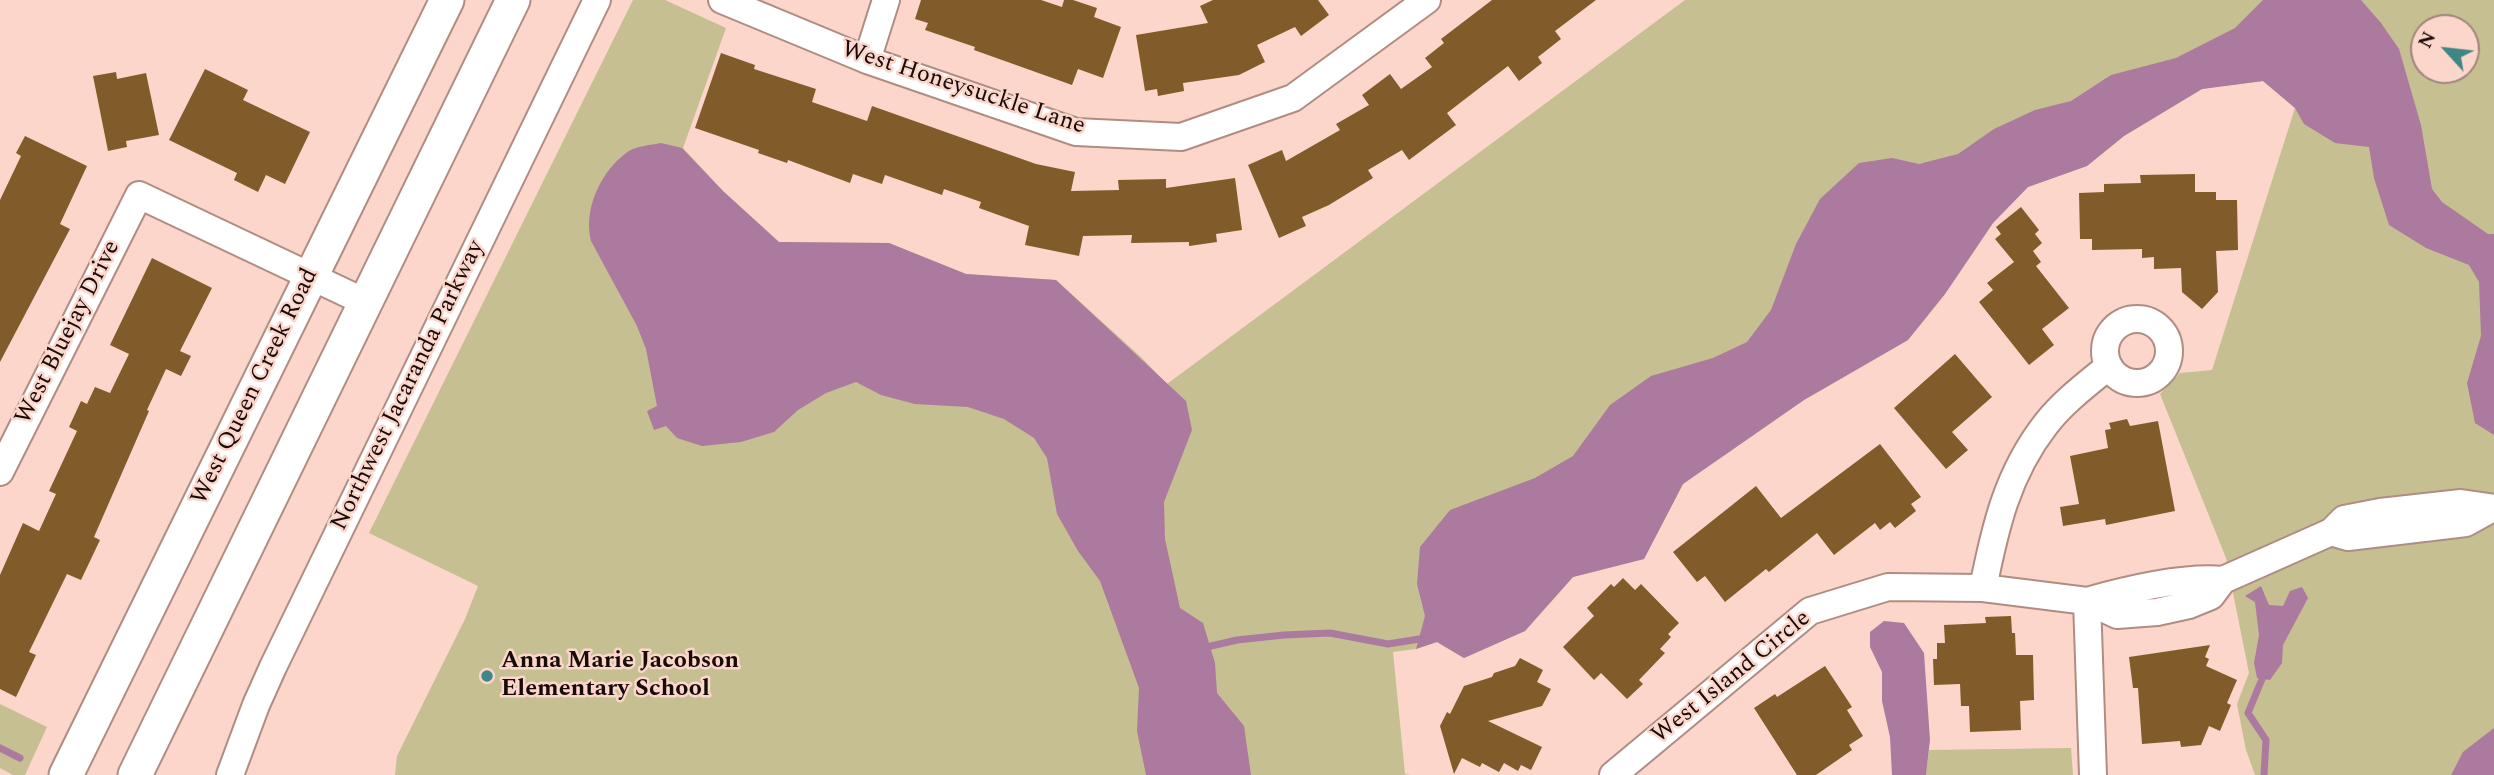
<!DOCTYPE html>
<style>
body{margin:0}
#map{position:relative;width:2494px;height:775px;overflow:hidden;background:#fcd6ca;font-family:Spectral,serif}
canvas{display:block}
.north{position:absolute;left:2410px;top:14px;width:70px;height:70px;box-sizing:border-box;background:#fcd6ca;border:2px solid #a0857c;border-radius:50%;rotate:297deg;font-size:19px;font-weight:700;line-height:28px;text-align:center;color:#170b08}
.north::after{content:'';display:block;margin:auto;width:24px;height:32px;background:#3f8787;clip-path:polygon(50% 0,100% 100%,50% 72%,0 100%)}
</style>
<div id="map">
<canvas width="2494" height="775"></canvas>
<div class="north">N</div>
</div>
<script>
const context = document.querySelector('canvas').getContext('2d');
context.lineJoin = 'round';
function fill(path, color) {
  context.fillStyle = color;
  context.fill(path, 'evenodd');
}
function trace(path, color, width, dash) {
  context.strokeStyle = color;
  context.lineWidth = width;
  context.lineCap = dash ? 'butt' : 'round';
  context.setLineDash(dash || []);
  context.stroke(path);
}
function drawText(font, color, halo, rows, align = 'center') {
  context.font = font + ' Spectral,serif';
  context.lineWidth = 5;
  context.setLineDash([]);
  context.textBaseline = 'middle';
  context.strokeStyle = halo;
  context.fillStyle = color;
  for (const [text, x, y, turn = 0] of rows) {
    context.save();
    context.translate(x, y);
    context.rotate((+turn || 0) * Math.PI / 180);
    context.textAlign = isNaN(turn) ? turn : align;
    if (halo) context.strokeText(text, 0, 0);
    context.fillText(text, 0, 0);
    context.restore();
  }
}
const green = new Path2D(`
 M633,0H665L726,28L683,148L723,191L779,242L889,243L966,274L1056,280L1141,357L1167,384L1685,0H2494V775H2255L2246,750L2237,704L2249,673L2226,558L2160,394L2180,373L2212,370L2295,108L2263,81L2202,89L2124,136L2087,166L2028,187L1993,223L1945,294L1908,340L1804,400L1683,484L1644,559L1573,577L1525,631L1464,658L1437,642L1416,649L1393,652L1405,774L1410,775H395L397,756L465,619L478,586L369,533ZM2424,28H2466V70H2424Z
 M0,704L47,727L25,775H13L0,768Z
 M2071,748L2073,775H1926L1929,750Z`);
const water = new Path2D(`
 M2263,0H2361L2381,23L2399,49L2421,125L2432,189L2442,202L2488,234H2494V435L2475,423L2467,383L2481,336L2479,282L2469,265L2426,248L2389,225L2374,178L2369,147L2335,143L2304,124L2295,108L2263,81L2202,89L2124,136L2087,166L2028,187L1993,223L1945,294L1908,340L1804,400L1683,484L1644,559L1573,577L1525,631L1464,658L1437,642L1416,649L1425,616L1417,584L1420,547L1450,510L1535,478L1573,456L1610,405L1651,376L1713,358L1747,342L1771,310L1796,244L1820,199L1859,163L1892,158L1919,164L1958,154L1994,129L2035,110L2071,101L2111,75L2176,58L2235,28Z
 M661,143L682,148L723,191L779,242L889,243L966,274L1056,280L1186,401L1192,430L1164,502L1165,539L1180,608L1203,623L1215,663L1217,693L1244,726L1251,775H1146L1137,731L1139,688L1100,581L1078,551L1057,514L1047,458L1034,438L1004,419L968,407L915,404L881,395L856,382L826,393L798,410L774,432L741,442L702,446L677,438L666,426L654,430L647,411L657,406L646,349L637,326L591,241C583,209 601,170 629,151C637,146 651,145 661,143Z
 M2261,586L2269,605L2283,606L2290,591L2302,587L2308,598L2283,645L2282,663L2270,680L2257,678L2254,663L2259,635L2255,602L2245,596Z
 M1884,621L1904,623L1924,653L1930,740L1926,775H1892L1890,737L1882,701V672L1870,647V632Z
 M2494,728V775H2451L2463,752Z`);
const stream = new Path2D(`
 M1211,646L1237,640L1284,635L1330,633L1388,644L1419,639
 M2262,679L2248,713L2266,740L2264,775
 M0,748L20,758`);
const building = new Path2D(`
 M921,0H1041L1062,7L1064,0H1073L1097,8L1094,17L1121,27L1103,78L1078,69L1072,85L974,50L975,47L925,30L928,23L915,19Z
 M1213,0H1318L1329,15L1301,36L1295,27L1257,45L1265,62L1239,75L1183,83L1184,91L1158,96L1157,89L1145,91L1136,35L1208,23L1200,6Z
 M1492,0H1596L1555,31L1561,39L1538,57L1542,63L1519,81L1508,66L1447,113L1456,125L1409,160L1402,150L1368,170L1373,178L1329,205L1302,217L1306,226L1279,238L1248,165L1282,150L1286,161L1340,130L1336,124L1369,105L1362,95L1390,74L1401,89L1432,67L1425,58L1444,43L1441,39Z
 M721,53L755,65L754,69L816,89L812,102L867,121L872,106L1036,164L1075,172L1071,191L1119,190L1118,180L1166,179V188L1235,178L1242,230L1216,234L1217,242L1189,246V242L1131,243L1132,235L1083,236L1079,256L1025,245L1029,226L979,208L981,202L944,189L942,195L885,175L882,184L853,174L850,183L788,160L787,163L758,153L759,150L695,128Z
 M205,69L248,90L243,100L310,132L285,184L266,175L258,192L234,180L237,173L169,140Z
 M116,72L117,79L146,73L159,135L126,141L127,147L108,151L93,76Z
 M25,136L87,166L60,224L70,229L0,362V200L21,156L16,153Z
 M2195,174V192H2216V200H2237L2238,250L2216,251L2218,292L2202,309L2182,292L2181,268L2154,269V257L2142,258V249L2092,250V239H2080L2079,193L2104,192V184L2141,183L2140,175Z
 M2021,207L2039,230L2035,234L2042,243L2033,251L2041,262L2036,266L2069,308L2042,329L2054,345L2029,365L1979,302L1993,290L1987,283L2014,262L1995,239L2001,234L1996,227Z
 M152,258L212,288L180,351L191,356L181,376L166,369L147,410L149,411L94,537L100,540L81,580L67,574L29,652L36,655L16,697L0,689V575L23,523L39,531L56,494L49,491L77,431L69,427L81,401L87,404L95,387L110,393L129,354L110,345Z
 M1955,354L1992,397L1952,432L1968,450L1946,469L1894,408Z
 M2127,419L2130,426L2158,421L2175,511L2106,525L2105,519L2063,526L2060,507L2079,504L2070,456L2108,448L2105,430L2111,429L2109,423Z
 M1880,444L1921,497L1911,504L1916,511L1895,528L1890,522L1880,530L1875,523L1834,555L1817,533L1769,572L1766,569L1725,602L1705,576L1697,582L1673,552L1756,486L1781,518Z
 M1623,578L1635,590L1641,584L1679,623L1668,634L1671,637L1660,649L1665,653L1639,680L1643,684L1627,699L1601,673L1594,680L1563,647L1594,616L1587,608L1611,584L1614,587Z
 M2011,616L2012,633H2015L2016,655H2033L2034,700L2020,701L2021,730L1970,732L1969,706H1961L1960,684L1934,685L1933,659H1937V643H1945L1944,625L1986,623L1985,617Z
 M2210,645L2205,657L2209,659L2206,666L2237,680L2227,703L2231,705L2220,731L2209,726L2201,745L2181,747L2180,741L2142,744L2138,688H2133L2129,657Z
 M1520,658L1543,670L1537,682L1551,689L1542,706L1488,721L1542,747L1531,770L1521,765L1518,771L1504,763L1499,772L1482,763L1480,767L1462,758L1454,774L1440,726L1447,712L1450,714L1464,686L1492,677L1494,673L1515,666Z
 M1825,666L1852,707L1847,710L1863,736L1849,745L1852,750L1816,775H1797L1754,708L1775,694L1777,697Z`);
const minor = new Path2D(`
 M722,0L867,60L1076,132L1181,137L1293,98L1427,0
 M867,60L886,0
 M2105 351a32 32 0 1 1 64 0a32 32 0 1 1-64 0Z
 M0,472L139,195L365,302
 M2331,532L2348,537L2466,523L2493,508
 M1983,588C1995,528 2007,474 2046,424C2063,402 2087,384 2109,366
 M2087,601L2093,775
 M2087,601C2126,590 2182,576 2223,580
 M230,775L256,705L273,667L597,0
 M1613,775L1810,611L1888,587L1983,588L2087,601L2117,615L2157,612L2189,605L2211,596L2223,580L2331,532L2344,519L2380,512L2461,503L2494,508`);
const major = new Path2D(`
 M66,775L447,0
 M135,775L513,0`);
const markers = [
 [487,676,7,"#3f8787"]
];
const streetNames = [
 ["West Honeysuckle Lane",963,89,18],
 ["West Bluejay Drive",69,333,-63],
 ["Northwest Jacaranda Parkway",409,386,-64],
 ["West Queen Creek Road",256,387,-64],
 ["West Island Circle",1732,678,-39]
];
const poiNames = [
 ["Anna Marie Jacobson",501,662],
 ["Elementary School",501,690]
];
fill(green, '#c5bf92');
fill(water, '#ac799f');
trace(stream, '#ac799f', 7);
fill(building, '#825b2a');
trace(minor, '#b08d82', 30);
trace(major, '#b08d82', 37);
trace(minor, '#fff', 26);
trace(major, '#fff', 33);
for (const [x, y, r, color] of markers) {
  const dot = new Path2D();
  dot.arc(x, y, r, 0, 2 * Math.PI);
  context.fillStyle = color;
  context.fill(dot);
  trace(dot, '#fcd6ca', 2.5);
}
drawText('24px', '#170b08', '#fcd6ca', streetNames);
drawText('bold 24px', '#170b08', '#fcd6ca', poiNames, 'left');
</script>
